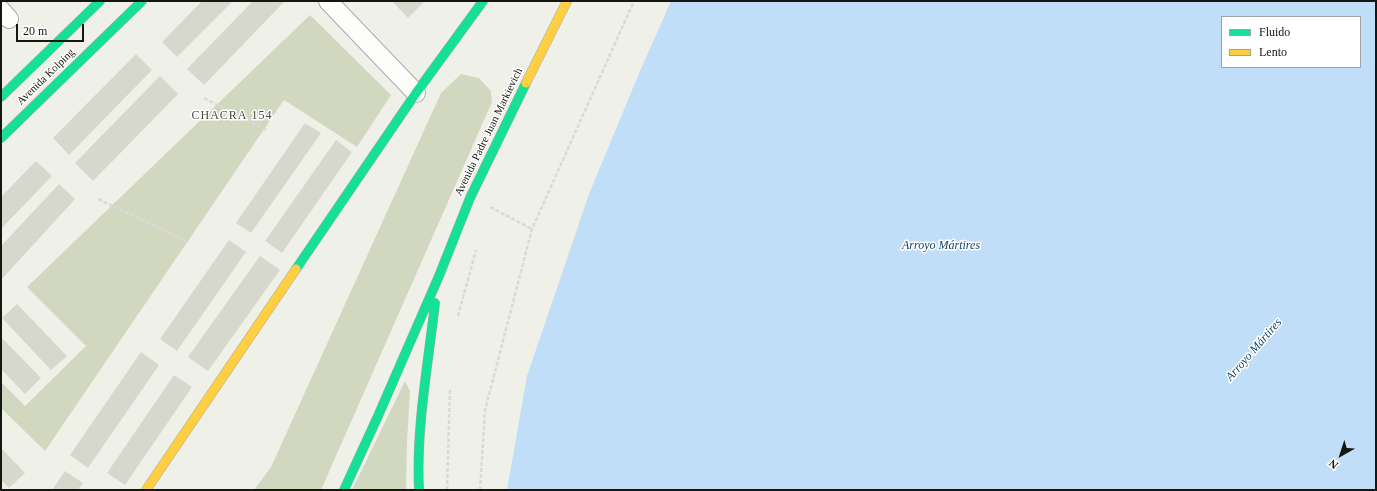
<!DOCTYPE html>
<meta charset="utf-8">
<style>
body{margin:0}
#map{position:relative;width:1377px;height:491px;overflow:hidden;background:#eff1e8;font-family:Georgia,serif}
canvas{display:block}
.frame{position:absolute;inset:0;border:2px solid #141610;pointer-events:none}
.legend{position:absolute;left:1221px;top:16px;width:140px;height:52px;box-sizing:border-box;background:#fff;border:1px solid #a1a29f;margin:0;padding:5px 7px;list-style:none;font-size:12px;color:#141610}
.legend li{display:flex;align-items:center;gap:8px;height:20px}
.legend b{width:20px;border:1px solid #a1a29f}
.north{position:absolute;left:1321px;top:435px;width:40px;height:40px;-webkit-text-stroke:3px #fff;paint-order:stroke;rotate:219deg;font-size:11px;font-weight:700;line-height:16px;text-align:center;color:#141610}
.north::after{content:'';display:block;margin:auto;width:14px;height:18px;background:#141610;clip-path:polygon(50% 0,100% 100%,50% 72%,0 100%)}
.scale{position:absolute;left:16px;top:24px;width:68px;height:18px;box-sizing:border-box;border:2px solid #141610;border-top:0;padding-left:5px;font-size:12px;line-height:14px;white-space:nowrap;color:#141610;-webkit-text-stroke:3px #fff;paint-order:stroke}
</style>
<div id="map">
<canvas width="1377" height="491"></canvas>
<div class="frame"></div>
<ul class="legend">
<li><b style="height:5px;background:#16e098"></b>Fluido</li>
<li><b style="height:5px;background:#ffcf43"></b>Lento</li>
</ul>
<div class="north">N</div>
<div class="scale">20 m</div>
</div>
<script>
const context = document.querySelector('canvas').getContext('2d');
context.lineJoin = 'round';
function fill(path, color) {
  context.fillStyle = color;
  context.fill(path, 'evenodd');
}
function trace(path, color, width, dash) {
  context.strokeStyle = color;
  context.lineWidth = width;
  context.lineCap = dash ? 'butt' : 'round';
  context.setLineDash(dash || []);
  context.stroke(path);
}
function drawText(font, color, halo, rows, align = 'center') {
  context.font = font + ' Georgia,serif';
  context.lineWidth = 3;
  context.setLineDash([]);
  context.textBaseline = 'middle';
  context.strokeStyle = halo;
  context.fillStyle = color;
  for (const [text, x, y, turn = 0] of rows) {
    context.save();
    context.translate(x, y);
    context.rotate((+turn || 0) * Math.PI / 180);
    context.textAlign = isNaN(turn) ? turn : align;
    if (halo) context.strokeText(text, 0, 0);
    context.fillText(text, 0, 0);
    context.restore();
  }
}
const green = new Path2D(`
 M310,15L391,95L357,147L284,100L45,451L1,408V382L25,406L86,346L27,287Z
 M461,74L479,78L491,91L492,102L321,490H254L271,467L441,93Z
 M405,381L410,391L407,442L406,490H352Z`);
const water = new Path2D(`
 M671,1H1376V490H507L527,376L589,194L640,71ZM1222,17H1360V67H1222Z`);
const building = new Path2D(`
 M202,1H233L177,57L162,42Z
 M253,1H285L204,85L187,69Z
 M392,1H425L408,18Z
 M136,54L152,70L69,155L53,138Z
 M160,76L178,94L93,181L75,163Z
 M305,123L321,133L251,233L236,223Z
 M336,140L352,152L282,253L265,241Z
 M36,161L52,176L1,229V197Z
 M59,184L75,199L1,280V246Z
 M229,240L246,252L177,351L160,339Z
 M260,256L280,270L208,371L188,357Z
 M17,304L67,356L51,370L2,318Z
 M1,337L41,378L25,394L1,369Z
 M141,352L159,365L88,468L70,455Z
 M174,375L192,387L125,485L107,473Z
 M1,448L25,473L9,488L1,480Z
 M65,471L83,483L78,490H52Z`);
const path = new Path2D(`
 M204,98L266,130
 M98,199L190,243
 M490,207L532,229
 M458,316L476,250
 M447,490L450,389
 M480,490L485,410L532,229L634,1`);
const street = new Path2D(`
 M328,1L416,93
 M1,10L9,19`);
const fast = new Path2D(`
 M1,97L100,1
 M1,138L142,1
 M296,269L416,93L483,1
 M344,490L378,416L439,276L470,198L526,83
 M419,490C416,428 428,365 435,303`);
const slow = new Path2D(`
 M526,83L567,1
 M146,490L296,269`);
const streetNames = [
 ["Avenida Kolping",46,77,-44],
 ["Avenida Padre Juan Markievich",489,132,-64]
];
const neighbourhoodNames = [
 ["CHACRA 154",232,116]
];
const waterNames = [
 ["Arroyo Mártires",941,246],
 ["Arroyo Mártires",1254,350,-49]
];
fill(green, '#d2d8c0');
fill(water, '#c0def8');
fill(building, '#d5d8ca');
trace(street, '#a9aba4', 20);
trace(fast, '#a9aba4', 10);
trace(slow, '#a9aba4', 10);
trace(path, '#d9d9d7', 2.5, [4, 2]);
trace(street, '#fdfdfc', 18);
trace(fast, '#16e098', 9);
trace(slow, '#ffcf43', 9);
drawText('11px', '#141610', '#fff', streetNames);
context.letterSpacing = '1px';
drawText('12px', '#474b3d', '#fff', neighbourhoodNames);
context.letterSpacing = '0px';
drawText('italic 12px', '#134167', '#fff', waterNames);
</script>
